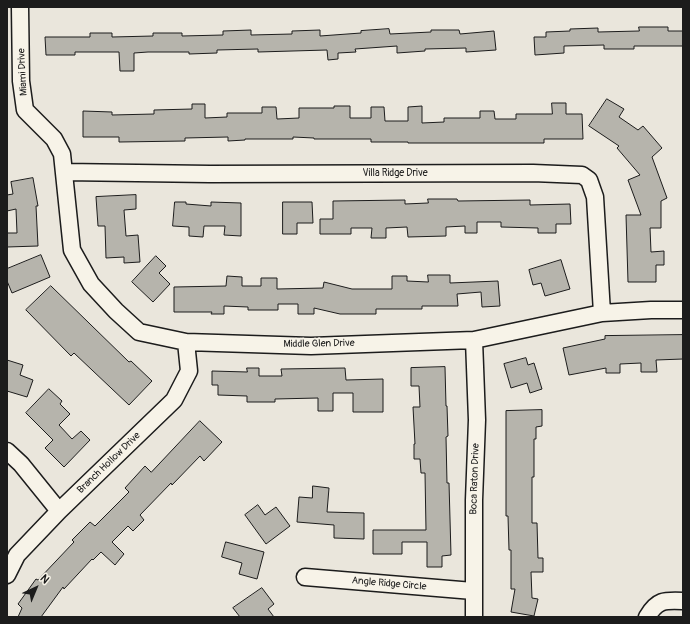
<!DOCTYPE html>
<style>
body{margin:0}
#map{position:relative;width:690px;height:624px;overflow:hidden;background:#eae6dc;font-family:Pangolin,sans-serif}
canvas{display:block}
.frame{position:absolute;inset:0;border:8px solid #1c1c1c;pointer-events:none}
.north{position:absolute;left:16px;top:568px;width:40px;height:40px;-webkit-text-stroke:3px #f7f3e8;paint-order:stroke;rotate:44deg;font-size:11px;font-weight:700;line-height:16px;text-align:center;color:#1c1c1c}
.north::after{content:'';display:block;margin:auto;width:14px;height:18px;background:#1c1c1c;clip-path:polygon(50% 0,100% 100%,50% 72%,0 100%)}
</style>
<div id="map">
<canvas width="690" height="624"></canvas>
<div class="frame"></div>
<div class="north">N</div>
</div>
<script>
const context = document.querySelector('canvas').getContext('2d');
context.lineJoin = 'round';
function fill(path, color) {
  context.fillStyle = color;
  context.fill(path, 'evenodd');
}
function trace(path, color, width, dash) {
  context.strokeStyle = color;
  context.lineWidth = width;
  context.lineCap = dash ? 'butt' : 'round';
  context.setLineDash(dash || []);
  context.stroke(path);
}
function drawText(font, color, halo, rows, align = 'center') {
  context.font = font + ' Pangolin,sans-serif';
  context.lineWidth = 3.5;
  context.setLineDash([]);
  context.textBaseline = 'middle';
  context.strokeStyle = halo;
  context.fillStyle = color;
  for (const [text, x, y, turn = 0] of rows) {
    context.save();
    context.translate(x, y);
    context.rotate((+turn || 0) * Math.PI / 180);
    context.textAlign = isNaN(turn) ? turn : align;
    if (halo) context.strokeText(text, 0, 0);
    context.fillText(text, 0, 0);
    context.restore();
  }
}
const building = new Path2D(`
 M639,27H668V31H683V46H634V49H604V45L564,46V53L535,55L534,37H546V32L570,31V29L598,28V32L639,31Z
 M389,29L390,34L431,32V30H459L460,34L494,31L496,50L466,52V48L425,49V51L397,53V46L355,49L356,52L338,53V59L328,60L327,50L258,52V49L217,50V53L189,54V52H148L134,53V71H120L119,52H75V55H46L45,37H90V33H112V37L153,36V33H182V36L223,35V31L251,30V35L292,34V31L320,30V36L361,33V31Z
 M607,99L624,109L619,117L638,130L643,126L662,148L652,157L667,198L661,201V228H650L651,252L664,251V265H656V282H628L626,215H641L628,180L640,175L617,148L619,146L589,126Z
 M552,103H566V114H582L583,139H544V143H408V142H371V139H314V138L293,137V139H245V140L228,141V137L185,138V141L119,142V137H83V111L112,112V115L154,114V110L192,109V104H205V118L227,117V113H262V107H276L277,119L299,118V108H334V106H350V118H371V107H384L385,121H408V107L422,106V123L444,122V118H480V111H494L495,119H516V114H552Z
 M33,178L38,206H36L38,246L7,247V233H17L16,209L7,211V195L13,194L11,182Z
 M136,195V209L124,210L126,236L138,235L140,262L124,263V257L106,258L105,226H98L96,197Z
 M428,199H457L458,201L530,200V205L570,204L571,224H556V233H538V228L501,227V222H477V233H465V226L446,227V236L408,237L407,227L386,228V238H371L372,228H351V234H320V219H333V201L405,200V204L428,203Z
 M175,202H186V204L211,206V202L241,203V236L224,235L225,226H204L203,237L189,236V227L173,226Z
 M283,202H312L313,223H297V234H283Z
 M41,255L50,277L12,293L7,281V269Z
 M156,256L166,266L159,273L170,284L153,302L132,282Z
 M561,260L570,289L545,296L541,283L533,285L529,270Z
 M428,275H450V283L498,281L500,306L482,307L481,292L457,294L458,306H422V309H376V314H340L314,308V314H298V304H278V310H248V307L224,306V314H211L212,312H174V287L226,286L227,276L242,277V286H261V278H277V289L323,288L324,282L352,289H392V276H407V281L428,282Z
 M51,286L129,362L131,361L152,381L129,405L74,353L71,356L26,310Z
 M683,335V359L656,360L657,372H641V363L620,364V373H606V368L569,375L563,348L605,339V336Z
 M526,358L528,365L534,363L542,389L530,393L527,383L511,388L504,364Z
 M7,360L23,365L20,375L33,380L27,397L7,391Z
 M445,367L446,406H447L448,436L446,437L447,483H449L451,555L442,556V567H427V542H402V554H373V530H426L425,473H421L420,459H414V444H415L413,407H420L419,386H411V368Z
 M247,368H259V376H282L281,369L345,368L346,380L383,379V412H353V393H333V411H318V398L275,399V402H247V396L218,395V385H212V371L247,372Z
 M49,389L62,401L60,404L70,414L59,425L72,439L81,431L90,440L64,467L45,448L53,440L26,413Z
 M542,410V426L536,427V439H534V477H532V523H537L538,558H543V572H531L532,598L538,599L534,616L511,612L515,589H511V550H509L508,516H506V411Z
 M200,421L222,442L204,461L200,456L172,485L171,483L140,515L144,520L133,531L128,526L112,542L124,554L115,565L101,552L93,560L92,559L64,589L63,587L41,617H18L22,608L18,604L36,579L38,580L74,542L72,540L90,522L95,526L129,492L125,488L145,466L151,472Z
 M313,486L329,488L327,512L364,513V539L334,538V525L297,522L299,497L312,498Z
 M258,505L265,515L276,507L290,526L266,544L245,515Z
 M226,542L264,552L257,579L239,574L242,563L222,557Z
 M262,588L274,604L268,609L274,617H240L233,608Z`);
const minor = new Path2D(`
 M20,7L21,81L25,110L54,139L62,154L72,250L91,284L116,311L139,332L186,342L311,346L474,340L602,313L651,310H683
 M64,172L210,174L533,173L582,175L589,180L595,197L602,313
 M474,340L477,420L474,500V617
 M7,451L21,464L59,511
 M7,575L17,555L59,511L174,400L189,371L186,342
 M305,577L473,591
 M647,617C657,600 664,600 683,601`);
const streetNames = [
 ["Miami Drive",23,72,-93],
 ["Villa Ridge Drive",395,173],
 ["Middle Glen Drive",319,344,-1],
 ["Branch Hollow Drive",109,463,-44],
 ["Boca Raton Drive",475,479,-88],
 ["Angle Ridge Circle",389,584,5]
];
fill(building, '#b6b4ac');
trace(building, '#1c1c1c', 1);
trace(minor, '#1c1c1c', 19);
trace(minor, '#f7f3e8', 16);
drawText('10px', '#1c1c1c', '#f7f3e8', streetNames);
</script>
